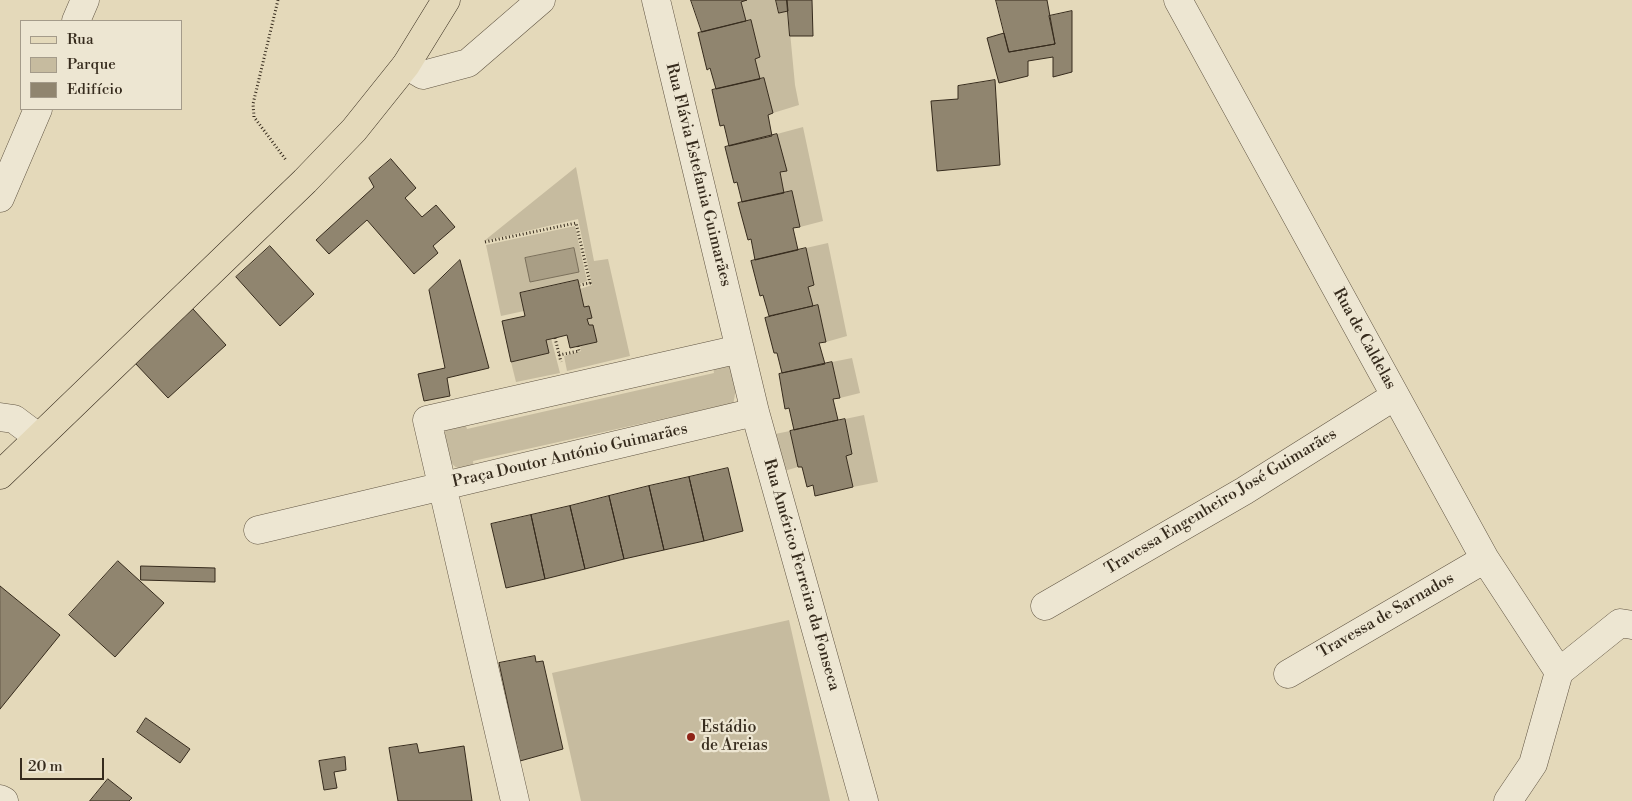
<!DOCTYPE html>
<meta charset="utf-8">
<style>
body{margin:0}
#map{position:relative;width:1632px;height:801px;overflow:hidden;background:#e4d9ba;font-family:"Libre Bodoni",serif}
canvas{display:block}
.legend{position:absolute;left:20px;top:20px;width:162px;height:90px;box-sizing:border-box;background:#ede6d2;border:1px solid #a49b8a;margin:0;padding:6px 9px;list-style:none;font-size:15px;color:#362b1d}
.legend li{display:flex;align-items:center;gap:10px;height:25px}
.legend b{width:25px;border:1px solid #a49b8a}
.scale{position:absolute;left:20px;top:758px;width:84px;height:22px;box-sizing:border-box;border:2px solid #362b1d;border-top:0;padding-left:6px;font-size:15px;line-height:18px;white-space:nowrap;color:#362b1d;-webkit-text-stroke:4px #ede6d2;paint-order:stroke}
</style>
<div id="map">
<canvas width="1632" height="801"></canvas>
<ul class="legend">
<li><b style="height:6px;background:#e4d9ba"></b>Rua</li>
<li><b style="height:14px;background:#c6bb9f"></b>Parque</li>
<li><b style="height:14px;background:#90856f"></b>Edifício</li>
</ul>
<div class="scale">20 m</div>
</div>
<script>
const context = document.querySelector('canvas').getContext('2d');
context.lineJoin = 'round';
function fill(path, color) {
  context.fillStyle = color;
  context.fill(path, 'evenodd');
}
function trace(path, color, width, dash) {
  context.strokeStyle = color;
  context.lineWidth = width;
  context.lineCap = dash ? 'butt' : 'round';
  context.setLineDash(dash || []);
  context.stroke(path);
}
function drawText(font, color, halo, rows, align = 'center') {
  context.font = font + ' "Libre Bodoni",serif';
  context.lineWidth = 4.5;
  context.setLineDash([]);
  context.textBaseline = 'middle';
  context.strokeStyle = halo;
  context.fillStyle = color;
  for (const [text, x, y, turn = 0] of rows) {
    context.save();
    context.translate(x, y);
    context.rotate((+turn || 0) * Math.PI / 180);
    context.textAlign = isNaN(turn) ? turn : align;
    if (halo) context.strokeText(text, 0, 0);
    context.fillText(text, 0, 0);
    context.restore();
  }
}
const green = new Path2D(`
 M747,0H776L779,13L788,11L795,85L799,105L773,113L764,78L760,79L755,59L760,57L751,20L746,21L741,2Z
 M803,127L823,221L800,227L792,191L784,193L780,172L786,170L777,134Z
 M576,167L594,261L608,259L630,356L567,371L564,356L581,351L580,346L597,342L593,325H589L587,319L592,317L589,306L584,307L580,289L592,285L578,219L484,241Z
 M575,226L587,281L579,284L578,280L520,293L524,311L501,316L486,245Z
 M828,243L847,336L826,342L818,305L813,306L808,287L814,285L806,248Z
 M551,338L560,373L516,382L511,362L549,353L546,340Z
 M852,358L860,393L840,398L832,362Z
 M712,362C717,363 724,363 729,366C740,372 735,395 733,406L716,407L473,461L474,469C448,478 431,436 453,423C456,421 461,420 464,419L467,429L714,373Z
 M864,415L878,482L853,487L846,456L852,454L845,419Z
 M790,431L798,467L784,471L775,434Z
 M789,620L830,801H581L552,673Z`);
const water = new Path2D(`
 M574,248L579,272L530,282L525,258Z`);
const building = new Path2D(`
 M691,0H747L741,2L746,21L702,32Z
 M776,0H787L788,11L779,13Z
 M787,0H812L813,36H790Z
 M996,0H1047L1055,44L1009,52Z
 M1072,11V72L1053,77V57L1028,61V76L999,83L987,38L1004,33L1009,52L1055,44L1049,16Z
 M751,20L760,57L755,59L760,79L716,89L710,68L707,70L698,33Z
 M764,78L773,113L768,115L772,136L729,146L724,125L720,126L712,90Z
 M995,80L1000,165L937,171L931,101L958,99V86Z
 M777,134L787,171L780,172L784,193L742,202L737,182L734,183L725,147Z
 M391,159L416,188L405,198L422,217L436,205L455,227L433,246L438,253L414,274L367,220L329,254L316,240L374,187L369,178Z
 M792,191L800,227L793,228L798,250L755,260L751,239L748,240L738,203Z
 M270,246L314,294L280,326L236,277Z
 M806,248L814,285L808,287L813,306L769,316L763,295L760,296L751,261Z
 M460,260L489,368L447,378L450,396L424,401L418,374L445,368L429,290Z
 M578,280L584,307L589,306L592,318L587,319L589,325H593L597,342L570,348L567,335L555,338L546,340L549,353L511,362L502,321L525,316L520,293Z
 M818,305L826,342L819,343L825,364L782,373L777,353H774L765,318Z
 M193,309L226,345L168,398L135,363Z
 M832,362L840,398L833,399L838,420L794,430L789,408L785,409L779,374Z
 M845,419L852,454L846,456L853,487L815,496L813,485L807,487L802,467H798L790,431Z
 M728,468L743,531L704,541L689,477Z
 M689,477L704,541L664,550L649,486Z
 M649,486L664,550L624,559L609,496Z
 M609,496L624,559L585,569L570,506Z
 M570,506L585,569L545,579L531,515Z
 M531,515L545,579L506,588L491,524Z
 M118,561L164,603L115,657L69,615Z
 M141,566L215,568V582L141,580Z
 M0,586L60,635L0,709Z
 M535,656L536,662L543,661L563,749L520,761L499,663Z
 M146,718L190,749L180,763L137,732Z
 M417,744L419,753L464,746L472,801H398L389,748Z
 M345,757L346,770L334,772L337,788L324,790L319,761Z
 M108,779L132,798L129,801H90Z`);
const path = new Path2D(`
 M278,0L253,104L254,117L286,160
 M485,242L576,223L590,283L580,285
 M555,338L561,362
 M559,355L579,351L578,346`);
const minor = new Path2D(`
 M656,0L755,412L864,801
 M1178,0L1485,559L1559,672
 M76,21L85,0
 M406,65L423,75L468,63L541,0
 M0,198L38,109
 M0,417L14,419L38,437
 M258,530L755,412
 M1045,606L1244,491L1395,396
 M1559,672L1620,623L1632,625
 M1288,674L1485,559
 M0,799L4,801
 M515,801L427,420L740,349
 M1508,801L1533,764L1559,672`);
const major = new Path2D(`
 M0,475L305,181L354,130L406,65L446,0`);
const markers = [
 [691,737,5,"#8f2418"]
];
const streetNames = [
 ["Rua Flávia Estefania Guimarães",698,175,76],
 ["Rua de Caldelas",1364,339,61],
 ["Praça Doutor António Guimarães",570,456,-13],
 ["Travessa Engenheiro José Guimarães",1221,502,-31],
 ["Rua Américo Ferreira da Fonseca",801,575,74],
 ["Travessa de Sarnados",1386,616,-30]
];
const poiNames = [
 ["Estádio",701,728],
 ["de Areias",701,746]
];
fill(green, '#c6bb9f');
fill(water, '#a99e85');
trace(water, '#7b705b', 1);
fill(building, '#90856f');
trace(building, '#362b1d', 1);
trace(minor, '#625644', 29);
trace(major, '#362b1d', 29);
trace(path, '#362b1d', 3, [1, 2.5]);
trace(minor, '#ede6d2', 28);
trace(major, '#e4d9ba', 28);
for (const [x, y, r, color] of markers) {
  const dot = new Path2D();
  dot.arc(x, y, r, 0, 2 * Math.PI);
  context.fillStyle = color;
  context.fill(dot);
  trace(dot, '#ede6d2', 2);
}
drawText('16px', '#362b1d', '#ede6d2', streetNames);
drawText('16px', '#362b1d', '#ede6d2', poiNames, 'left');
</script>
